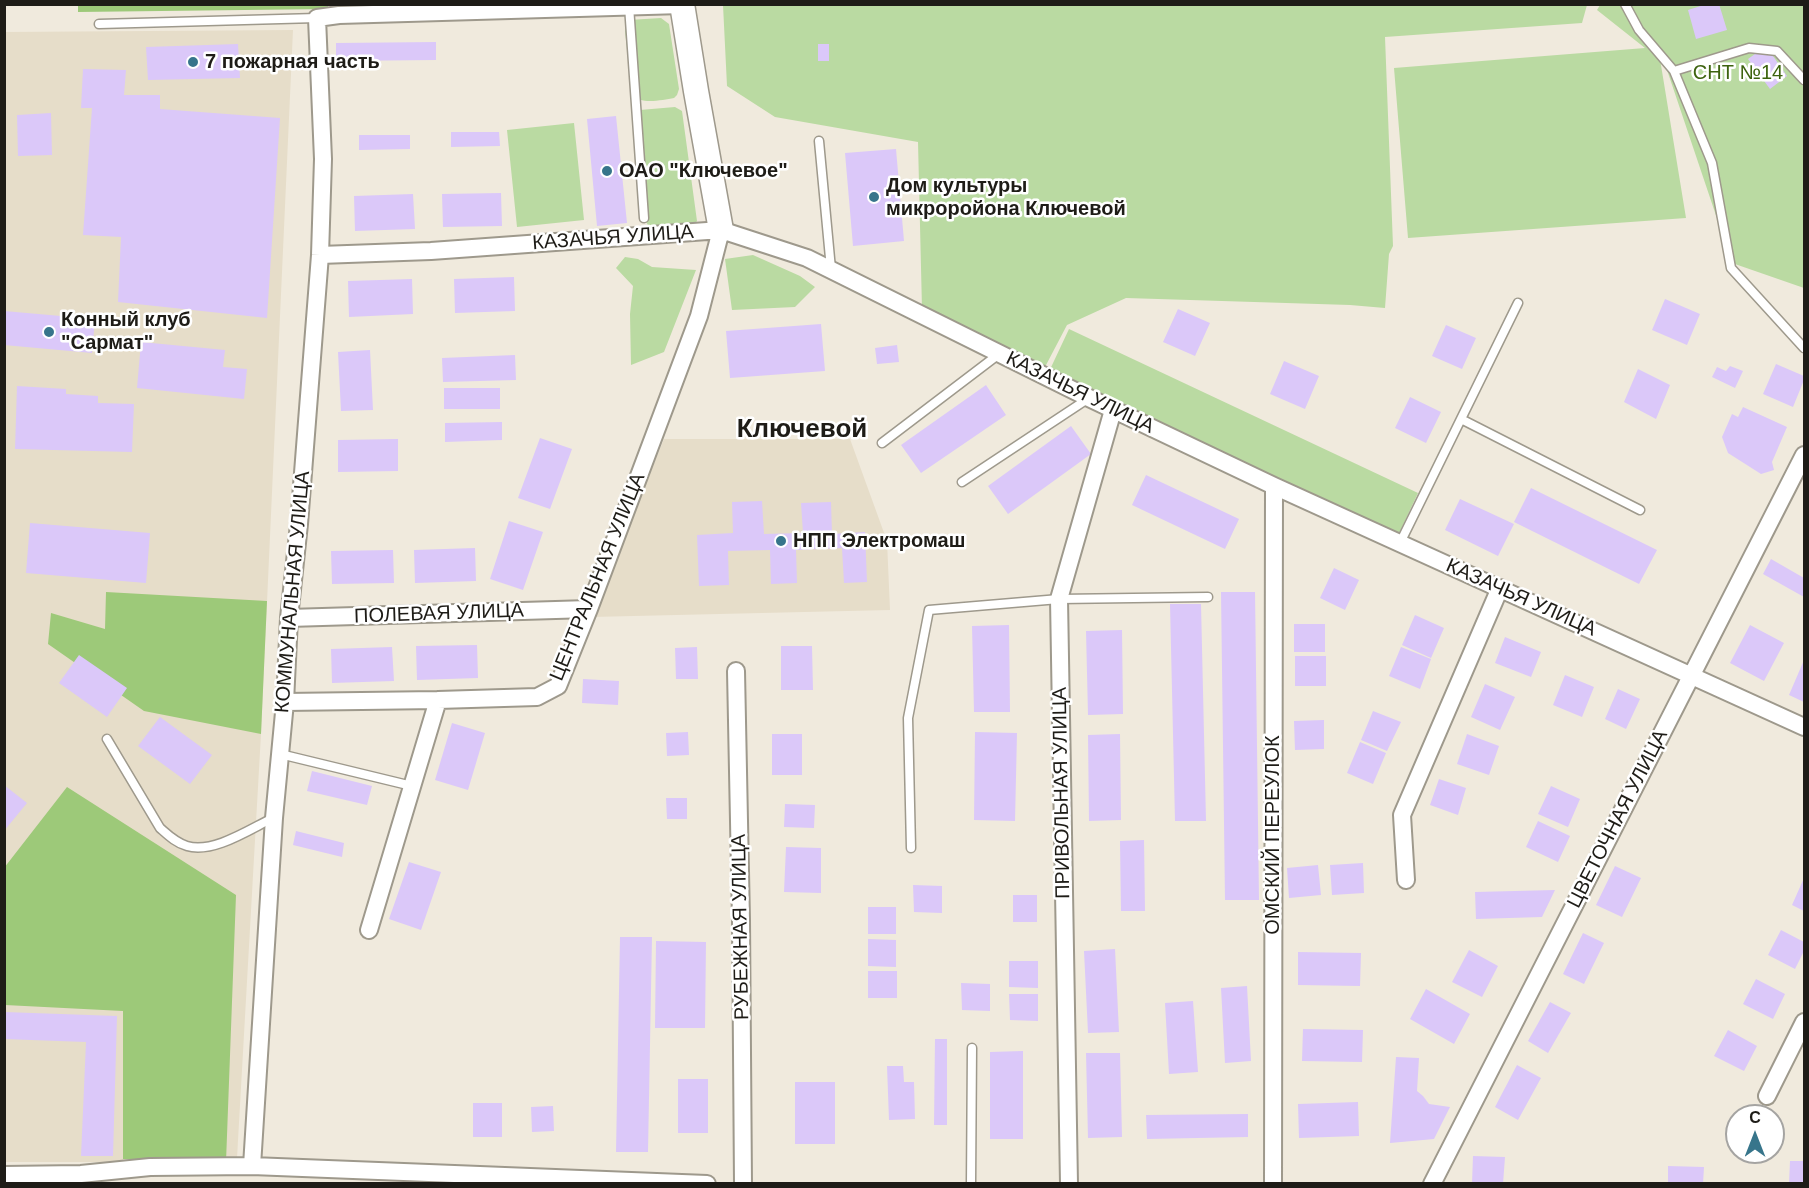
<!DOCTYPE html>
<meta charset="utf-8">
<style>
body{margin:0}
#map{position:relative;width:1809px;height:1188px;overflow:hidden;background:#f0eadd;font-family:Arial,sans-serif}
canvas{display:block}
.frame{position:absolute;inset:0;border:6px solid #1e1c17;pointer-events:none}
.north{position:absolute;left:1725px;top:1104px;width:60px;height:60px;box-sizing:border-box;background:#fff;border:2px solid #a5a4a2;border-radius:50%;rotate:0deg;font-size:16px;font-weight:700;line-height:24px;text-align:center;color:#1e1c17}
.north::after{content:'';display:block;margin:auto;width:21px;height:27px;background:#37758b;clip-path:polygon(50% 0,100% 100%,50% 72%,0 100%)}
</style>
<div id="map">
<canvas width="1809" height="1188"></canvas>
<div class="frame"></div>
<div class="north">С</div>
</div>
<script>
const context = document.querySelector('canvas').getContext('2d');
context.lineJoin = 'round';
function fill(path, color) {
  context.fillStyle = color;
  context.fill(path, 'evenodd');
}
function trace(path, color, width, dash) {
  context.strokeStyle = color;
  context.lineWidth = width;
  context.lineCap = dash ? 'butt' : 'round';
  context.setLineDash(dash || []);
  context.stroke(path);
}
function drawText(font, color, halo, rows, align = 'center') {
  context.font = font + ' Arial,sans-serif';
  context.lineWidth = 5;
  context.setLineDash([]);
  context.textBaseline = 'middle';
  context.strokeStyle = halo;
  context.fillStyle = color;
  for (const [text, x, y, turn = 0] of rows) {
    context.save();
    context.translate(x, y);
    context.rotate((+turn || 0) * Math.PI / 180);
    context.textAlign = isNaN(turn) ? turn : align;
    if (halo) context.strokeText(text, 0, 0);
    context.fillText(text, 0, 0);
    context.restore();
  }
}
const built = new Path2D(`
 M293,30L261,734L237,1158L135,1162H5L4,32Z
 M664,439H850L887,541L890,610L591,617Z`);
const green = new Path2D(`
 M723,5H1587L1582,23L1385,37L1393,246L1389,254L1385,308L1350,305L1126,298L1067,325L1045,367L999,354L922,309L918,142L775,117L727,86Z
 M1600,5H1804V288L1732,263L1664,61L1660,59L1686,218L1408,238L1394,68L1645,48L1597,10Z
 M661,18L669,24L679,89L677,95L674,98C662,100 641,105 632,95L625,31L626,24L629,20Z
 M675,107L682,111L697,221L692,227L650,229L644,218L640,110Z
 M574,123L584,220L517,227L507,130Z
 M753,255L800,276L815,287L795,307L732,310L725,259Z
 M625,257L638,259L652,267L696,270L664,352L631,365L630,314L633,286L616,268Z
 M1069,329L1418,493L1395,542L1046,378Z`);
const forest = new Path2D(`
 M328,4V9L78,12V5Z
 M106,592L267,601L261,734L144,711L48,644L51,613L105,629Z
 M67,787L236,895L226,1162L123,1159V1011L5,1005L4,868Z`);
const building = new Path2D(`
 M1707,4H1719L1727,30L1696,39L1688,10Z
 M436,42V60L336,61V43Z
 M238,44L240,78L148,80L146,47Z
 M818,44H829V61H818Z
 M1766,46L1787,76L1770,89L1748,59Z
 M83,69L126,70L124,95H160V109L280,118L267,318L118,302L121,237L83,235L92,108H81Z
 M51,113L52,155L18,156L17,115Z
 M616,116L627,223L597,226L587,119Z
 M451,132H499L500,146L451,147Z
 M359,135H410V149L359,150Z
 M896,149L904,241L853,246L845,153Z
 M501,193L502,226L443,227L442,194Z
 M413,194L415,229L355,231L354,196Z
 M514,277L515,311L455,313L454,279Z
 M412,279L413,314L349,317L348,281Z
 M1665,299L1700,314L1687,345L1652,330Z
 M1178,309L1210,323L1195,356L1163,342Z
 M4,311L95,319L92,353L4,345Z
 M821,324L825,371L730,378L726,331Z
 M1446,325L1476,338L1462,369L1432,356Z
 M141,342L225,350L223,367L247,369L244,399L137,388Z
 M897,345L899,362L877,364L875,348Z
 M370,350L373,410L341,411L338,352Z
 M515,355L516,380L443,382L442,358Z
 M1284,361L1319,376L1305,409L1270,394Z
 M1776,364L1804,376V380L1793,407L1763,394Z
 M1730,366L1743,371L1735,388L1712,377L1717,367L1726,371Z
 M1638,369L1670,385L1656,419L1624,402Z
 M986,385L1006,415L921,473L901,445Z
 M17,386L66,389V394L98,396V403L134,404L132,452L15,449Z
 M444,388H500V409H444Z
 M1410,397L1441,412L1426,443L1395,428Z
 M1743,407L1787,427L1772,462L1774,470L1761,474L1728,453L1722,437L1732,414L1738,417Z
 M502,422V440L445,442V423Z
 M1071,426L1091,454L1008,514L988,486Z
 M540,438L572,449L550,509L518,498Z
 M398,439V471L338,472V440Z
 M1146,475L1239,519L1225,549L1132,505Z
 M1531,488L1657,550L1639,584L1514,522Z
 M1460,499L1514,524L1498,556L1445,530Z
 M762,501L764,534L803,533L801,503L831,502L832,534L865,532L867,582L844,583L842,548L796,550L797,583L771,584L770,550L728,551L729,585L699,586L697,535L733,533L732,502Z
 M509,521L543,532L523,590L490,579Z
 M30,523L150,533L146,583L26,573Z
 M475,548L476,581L415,583L414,550Z
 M393,550L394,583L332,584L331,551Z
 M1771,559L1804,578V597L1763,574Z
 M1334,568L1359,580L1345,610L1320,598Z
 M1221,592H1255L1259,900H1225Z
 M1170,604H1201L1206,821H1175Z
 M1415,615L1444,628L1431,658L1402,645Z
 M1294,624H1325V652H1294Z
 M1009,625L1010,712H974L972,626Z
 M1750,625L1784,643L1764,681L1730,663Z
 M1122,630L1123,714L1088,715L1086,631Z
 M1505,637L1541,652L1531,677L1495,663Z
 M477,645L478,678L417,680L416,646Z
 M781,646H812L813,690H781Z
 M392,647L394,681L332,683L331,649Z
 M697,647L698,679H676L675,648Z
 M1401,647L1431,659L1420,689L1389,676Z
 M79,655L127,688L107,717L59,683Z
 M1295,656H1326V686H1295Z
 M1804,660V702L1789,695Z
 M1565,675L1594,687L1582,717L1553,705Z
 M583,679L619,681L618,705L582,703Z
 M1485,684L1515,697L1500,730L1471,717Z
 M1618,689L1640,699L1626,729L1605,719Z
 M1373,711L1401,722L1387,751L1361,740Z
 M160,717L212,755L190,784L138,746Z
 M1324,720V749L1295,750L1294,721Z
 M452,723L485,733L468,790L435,780Z
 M688,732L689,755L667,756L666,733Z
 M975,732L1017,733L1015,821L974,820Z
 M772,734H802V775H772Z
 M1120,734L1121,820L1089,821L1088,735Z
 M1467,734L1499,746L1489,775L1457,764Z
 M1360,742L1386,753L1373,784L1347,773Z
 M312,771L372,786L367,805L307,791Z
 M1439,779L1466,788L1458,815L1430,805Z
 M4,785L27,803L4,831Z
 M1551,786L1580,799L1568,827L1538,814Z
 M666,798H687V819H667Z
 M785,804L815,805L814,828L784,827Z
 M1538,821L1570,836L1558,862L1526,847Z
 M296,831L344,843L342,857L293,845Z
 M1144,840L1145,911H1121L1120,841Z
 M786,847L821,848V893L784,892Z
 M409,862L441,872L421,930L389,919Z
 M1363,863L1364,893L1332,895L1330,865Z
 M1318,865L1321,895L1289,898L1287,868Z
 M1615,866L1641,878L1622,917L1596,905Z
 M1804,878V911L1792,905Z
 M913,885L942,886V913L914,912Z
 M1555,890L1542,917L1476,919L1475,892Z
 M1013,895H1037V922H1013Z
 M868,907H896V934H868Z
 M1781,930L1804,942V951L1795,969L1768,955Z
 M1583,933L1604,943L1584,984L1563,974Z
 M620,937H652L648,1152H616Z
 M868,939L896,940V967L868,966Z
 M656,941L706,942L705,1028H655Z
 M1115,949L1119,1032L1088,1033L1084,951Z
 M1469,950L1498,966L1482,997L1452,982Z
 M1298,952L1361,953L1360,986L1298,985Z
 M1009,961H1038V988L1009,987Z
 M868,971H897V998H868Z
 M1756,979L1785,994L1773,1019L1743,1004Z
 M961,983L990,984V1011L962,1010Z
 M1247,986L1251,1061L1225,1063L1221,988Z
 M1426,989L1470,1014L1454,1044L1410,1019Z
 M1009,994H1038V1021L1010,1020Z
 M1193,1001L1198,1072L1169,1074L1165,1003Z
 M1550,1002L1571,1013L1548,1053L1528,1041Z
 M4,1012L117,1016L113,1156H81L86,1042L4,1039Z
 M1303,1029L1363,1030L1362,1062L1302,1061Z
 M1728,1030L1757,1046L1744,1071L1714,1056Z
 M935,1039H947V1125H934Z
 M1023,1051V1139H990V1052Z
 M1086,1053H1120L1122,1137L1088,1138Z
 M1396,1057L1419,1058L1417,1091L1423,1096L1429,1104L1450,1107L1434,1139L1390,1143Z
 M1517,1065L1541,1078L1518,1120L1495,1107Z
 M887,1066H903L904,1082H914L915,1119L889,1120Z
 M678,1079H708V1133H678Z
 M795,1082H835V1144H795Z
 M1358,1102L1359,1136L1299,1138L1298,1104Z
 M473,1103H502V1137H473Z
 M553,1106L554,1131L532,1132L531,1107Z
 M1248,1114V1137L1147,1139L1146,1115Z
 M1473,1156L1505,1157L1503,1184H1472Z
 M1790,1161H1804V1184H1789Z
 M1668,1166L1704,1167L1703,1184H1668Z`);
const lane = new Path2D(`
 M1625,4L1639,30L1674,71L1712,163L1731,268L1804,348
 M629,6L644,218
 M99,24L317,18
 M1674,71L1749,48L1777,51L1804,80
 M819,141L831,269
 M1461,419L1640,510
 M882,443L999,354
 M962,482L1089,398
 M1400,543L1518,303
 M107,739L160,828C168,835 176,843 187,846C213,854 250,829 273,818
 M280,754L412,786
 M911,848L908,718L929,610L1059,599L1208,597
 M971,1184L972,1048`);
const street = new Path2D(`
 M320,255L431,251L721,230L807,258L1089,398L1274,486L1804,727
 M289,618L589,609
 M736,671L741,921L743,1184
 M285,702L438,700
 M1406,880L1402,815L1500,588
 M369,930L438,700L537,697L558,686L589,609L699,316L721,230
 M1767,1096L1804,1022
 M252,1166L274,818L285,702L289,618L299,524L320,255L323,159L317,18L339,15L682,5
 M4,1175L81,1174L150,1167L252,1166L707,1184
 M1069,1184L1059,599L1113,410
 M1273,1184L1274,486
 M1432,1184L1804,455`);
const secondary = new Path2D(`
 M682,4L696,91L721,230`);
const markers = [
 [193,62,6,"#37758b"],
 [607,171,6,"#37758b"],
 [874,197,6,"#37758b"],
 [49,332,6,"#37758b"],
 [781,541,6,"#37758b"]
];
const poiNames = [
 ["7 пожарная часть",205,62],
 ["ОАО \"Ключевое\"",619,171],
 ["Дом культуры",886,186],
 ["микроройона Ключевой",886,209],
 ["Конный клуб",61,320],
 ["\"Сармат\"",61,343],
 ["НПП Электромаш",793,541]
];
const parkNames = [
 ["СНТ №14",1738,73]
];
const streetNames = [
 ["КАЗАЧЬЯ УЛИЦА",613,238,-4],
 ["КАЗАЧЬЯ УЛИЦА",1080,393,26],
 ["ЦЕНТРАЛЬНАЯ УЛИЦА",598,577,-68],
 ["КОММУНАЛЬНАЯ УЛИЦА",293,592,-85],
 ["КАЗАЧЬЯ УЛИЦА",1521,598,24],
 ["ПОЛЕВАЯ УЛИЦА",439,614,-2],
 ["ПРИВОЛЬНАЯ УЛИЦА",1062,793,-91],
 ["ЦВЕТОЧНАЯ УЛИЦА",1618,819,-63],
 ["ОМСКИЙ ПЕРЕУЛОК",1273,835,-90],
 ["РУБЕЖНАЯ УЛИЦА",741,927,-91]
];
const districtNames = [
 ["Ключевой",802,430]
];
fill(built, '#e6ddc9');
fill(green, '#badaa2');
fill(forest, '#9dc979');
fill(building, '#dbc8f9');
trace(lane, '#9e998c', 11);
trace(street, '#9e998c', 20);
trace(secondary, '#9e998c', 27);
trace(lane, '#fff', 8);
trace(street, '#fff', 16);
trace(secondary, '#fff', 24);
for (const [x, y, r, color] of markers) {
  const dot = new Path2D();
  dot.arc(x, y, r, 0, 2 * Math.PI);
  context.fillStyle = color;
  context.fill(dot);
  trace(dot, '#fff', 2);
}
drawText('bold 20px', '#1e1c17', '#fff', poiNames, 'left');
drawText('20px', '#3d630f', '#fff', parkNames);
drawText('20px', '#1e1c17', '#fff', streetNames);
drawText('bold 26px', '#1e1c17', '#fff', districtNames);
</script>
